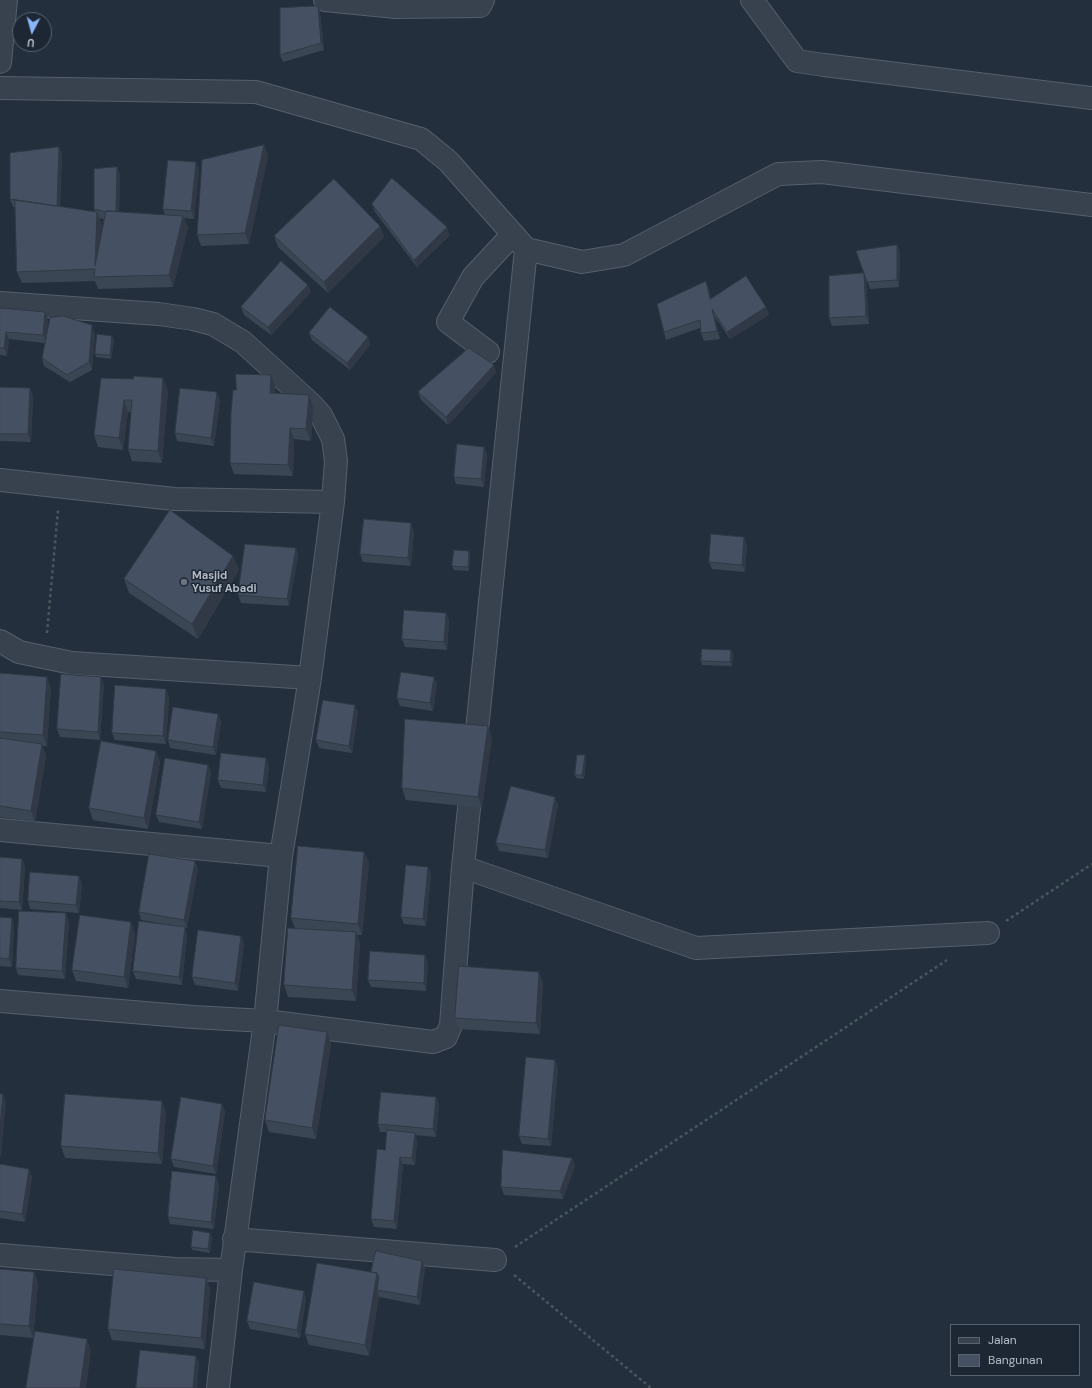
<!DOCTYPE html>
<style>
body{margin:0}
#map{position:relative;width:1092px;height:1388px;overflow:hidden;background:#242f3e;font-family:"DM Sans",sans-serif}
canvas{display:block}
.legend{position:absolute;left:950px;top:1324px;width:130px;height:52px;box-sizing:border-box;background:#1d2633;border:1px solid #59626f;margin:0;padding:5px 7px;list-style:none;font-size:12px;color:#b4bcc9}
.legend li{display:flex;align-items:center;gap:8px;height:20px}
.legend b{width:20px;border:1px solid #59626f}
.north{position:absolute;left:12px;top:12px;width:40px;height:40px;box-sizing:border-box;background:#1d2633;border:1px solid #59626f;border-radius:50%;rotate:186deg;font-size:11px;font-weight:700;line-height:16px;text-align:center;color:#b4bcc9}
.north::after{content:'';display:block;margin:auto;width:14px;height:18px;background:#8ab4f8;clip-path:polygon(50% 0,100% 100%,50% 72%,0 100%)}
</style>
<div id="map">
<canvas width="1092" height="1388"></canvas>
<ul class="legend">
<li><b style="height:5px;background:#38414e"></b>Jalan</li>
<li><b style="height:11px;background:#455162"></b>Bangunan</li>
</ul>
<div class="north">U</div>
</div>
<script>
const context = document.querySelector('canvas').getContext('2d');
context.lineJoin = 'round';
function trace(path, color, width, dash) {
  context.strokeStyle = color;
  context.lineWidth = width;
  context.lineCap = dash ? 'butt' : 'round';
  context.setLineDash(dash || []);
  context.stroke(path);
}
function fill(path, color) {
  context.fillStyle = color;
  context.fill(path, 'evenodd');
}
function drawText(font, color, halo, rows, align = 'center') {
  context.font = font + ' "DM Sans",sans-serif';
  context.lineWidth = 3;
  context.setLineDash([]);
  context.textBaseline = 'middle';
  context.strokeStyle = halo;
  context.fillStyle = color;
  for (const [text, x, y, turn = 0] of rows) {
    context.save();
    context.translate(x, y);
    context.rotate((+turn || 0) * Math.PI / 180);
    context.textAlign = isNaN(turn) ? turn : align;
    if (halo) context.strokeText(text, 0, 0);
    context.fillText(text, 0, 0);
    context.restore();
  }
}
const path = new Path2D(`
 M47,633L58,510
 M1006,921L1092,864
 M515,1247L947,960
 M514,1275L651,1388`);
const minor = new Path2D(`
 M325,0L396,7L480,6L483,0
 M752,0L797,61L824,65L1092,98
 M0,62L6,0
 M0,88L256,92L421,139L448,161L526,249L582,262L624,255L778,174L822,172L1092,205
 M0,303L159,314L193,319L213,324L243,342L311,404L321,415L333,439L336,461L333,502L310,678
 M488,352L448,322L473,277L513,234
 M0,480L174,499L333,502
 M0,641L19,652L72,663L310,678L281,856L265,1021L231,1270L175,1269L0,1255
 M0,830L281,856
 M463,867L696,948L988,933
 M0,1001L193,1017L265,1021L433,1042L446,1037L451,1025L463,867L526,249
 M234,1239L495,1260
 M218,1388L231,1270`);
const wall = new Path2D(`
 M318,6L320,13L324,50L283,62L280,55Z
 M264,145L268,156L249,244L201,246L197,235Z
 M59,147L62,154L60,206L95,212L94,209L117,167L120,175L119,212L165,215L163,209L199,170L194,219L184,218L188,228L173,287L98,289L95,281L22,283L17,272L16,207H13L10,199ZM99,218L104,219L101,236L102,224Z
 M372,204L450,235L417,267L375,212Z
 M380,226L384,237L328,293L278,247L274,236Z
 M897,245L900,252L899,287L870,289L856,251Z
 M866,281L869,324L832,326L829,318Z
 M709,289L711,298L766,307L769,315L730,339L715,317L720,339L704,341L701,333L700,328L666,340L664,332Z
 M311,292L271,335L244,315L241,307Z
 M0,308L45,312L48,320L46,337L95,333L92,370L70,382L44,366L42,358L45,343L9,339L7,356L0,355Z
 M309,333L368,337L370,345L350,370L312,340Z
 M112,336L114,340L111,359L96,357L95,354Z
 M494,365L496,373L448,425L421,400L418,392Z
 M133,379L168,390L162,463L132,461L128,449L131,412H128L123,450L98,447L94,435Z
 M275,386V393L313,407L311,441L294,439L293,476L234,474L230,463L236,390Z
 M0,387L33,395L31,442L0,441Z
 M220,400L214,446L177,441L175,433Z
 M484,447L487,454L484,487L456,484L454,477Z
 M414,531L411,566L363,562L360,554Z
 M747,545L745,572L712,569L709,562Z
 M296,548L298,556L289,606L241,603L238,595Z
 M470,555L469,571L454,570L452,566Z
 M233,556L239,570L198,639L129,593L124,579Z
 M446,613L449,620L447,650L405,647L402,639Z
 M733,654L732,666L702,665L701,661Z
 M0,673L51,688L47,746H42L46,756L35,822L0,817Z
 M434,677L437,684L433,711L400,706L397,698Z
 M104,684L100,740L60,737L57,729Z
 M169,697L166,744L115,740L112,733Z
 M358,712L352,753L319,748L316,740Z
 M218,714L221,722L216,755L170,748L168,740Z
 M492,737L482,808L406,800L402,788Z
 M156,751L160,762L148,829L93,820L89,808Z
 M585,755L586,759L584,779L576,778L575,775Z
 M208,765L211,773L202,829L159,822L156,815Z
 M269,766L266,792L221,788L218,780Z
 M555,797L558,805L548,858L499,851L496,843Z
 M364,852L369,863L362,935H357L360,944L356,1001L288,997L284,985L295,928L291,918Z
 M0,857L22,859L25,867L22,910L0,908Z
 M195,861L198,869L187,928H185L187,935L182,985L136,979L133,971L175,926L141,920L139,912Z
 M431,874L426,926L404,924L401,917Z
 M82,883L79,913L30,909L28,901Z
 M0,917L12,918L14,925L12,967L0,966Z
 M69,921L65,979L18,975L16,968Z
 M135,934L128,988L76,981L72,970Z
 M241,936L244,943L238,991L195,985L192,977Z
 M428,963L426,991L371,987L368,980Z
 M543,983L540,1034L459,1029L455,1018Z
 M331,1044L316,1139L269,1132L265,1120Z
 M555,1060L558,1068L551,1146L522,1144L519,1136Z
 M162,1101L166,1113L162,1164L65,1158L61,1146Z
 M222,1104L225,1112L216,1174L174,1167L171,1159Z
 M439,1104L436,1137L415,1135L417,1140L415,1165L403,1164L397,1229L374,1227L371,1219L385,1150L387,1132H380L378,1124Z
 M572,1158L575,1166L563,1199L504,1195L501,1187Z
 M0,1164L29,1169L32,1177L25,1222L0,1218Z
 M219,1184L214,1229L170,1224L168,1217Z
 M210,1233L212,1237L210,1253L192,1250L191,1247Z
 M422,1261L425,1268L420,1305L379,1297L369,1356L309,1345L305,1334L371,1272Z
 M0,1269L34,1272L38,1283L33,1338L0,1335Z
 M206,1278L210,1289L205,1349L112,1340L108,1329Z
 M306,1299L300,1338L250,1329L247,1321Z`);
const shadedWall = new Path2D(`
 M318,6L320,13L324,50L321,43Z
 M264,145L268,156L249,244L245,233Z
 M59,147L62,154L59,217L56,209Z
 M196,162L199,170L194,219L191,211Z
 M117,167L120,175L119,223L116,215Z
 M97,212L102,224L100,277L95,266Z
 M183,216L188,228L173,287L169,275Z
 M380,226L384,237L328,293L324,282Z
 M447,227L450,235L417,267L414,260Z
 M897,245L900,252L899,287L897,280Z
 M864,273L866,281L869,324L866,316Z
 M706,281L709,289L713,306L710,299Z
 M308,285L311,292L271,335L268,327Z
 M766,307L769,315L730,339L727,332Z
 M712,309L715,317L720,339L717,331Z
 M45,312L48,320L46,343L43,335Z
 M92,325L95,333L92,370L89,362Z
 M6,332L9,339L7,356L4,348Z
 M112,336L114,340L111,359L110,355Z
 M368,337L370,345L350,370L347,363Z
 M494,365L496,373L448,425L446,417Z
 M271,375L275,386L274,404L270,393Z
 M163,378L168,390L162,463L158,451Z
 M30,388L33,395L31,442L28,434Z
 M217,392L220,400L214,446L211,438Z
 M309,395L313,407L311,441L306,429Z
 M124,400L128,412L123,450L119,438Z
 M290,428L294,439L293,476L288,465Z
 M484,447L487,454L484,487L481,479Z
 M411,523L414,531L411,566L408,558Z
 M744,537L747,545L745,572L742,565Z
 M296,548L298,556L289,606L287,599Z
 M469,551L470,555L469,571L468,567Z
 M233,556L239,570L198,639L192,624Z
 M446,613L449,620L447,650L444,642Z
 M731,650L733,654L732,666L730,662Z
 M47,677L51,688L47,746L43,735Z
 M101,677L104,684L100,740L98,732Z
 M434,677L437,684L433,711L430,703Z
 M166,689L169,697L166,744L163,736Z
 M355,705L358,712L352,753L349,746Z
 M218,714L221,722L216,755L213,747Z
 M488,726L492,737L482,808L478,797Z
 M42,744L46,756L35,822L31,811Z
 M156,751L160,762L148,829L144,818Z
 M585,755L586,759L584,779L582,775Z
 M266,758L269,766L266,792L263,785Z
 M208,765L211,773L202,829L199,822Z
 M555,797L558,805L548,858L545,850Z
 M364,852L369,863L362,935L358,924Z
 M22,859L25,867L22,910L19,902Z
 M195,861L198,869L187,928L184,920Z
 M428,867L431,874L426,926L423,919Z
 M79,876L82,883L79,913L76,905Z
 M66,913L69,921L65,979L62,971Z
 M12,918L14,925L12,967L9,959Z
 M131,922L135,934L128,988L124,977Z
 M185,927L187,935L182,985L179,977Z
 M356,932L360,944L356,1001L352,990Z
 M241,936L244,943L238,991L235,983Z
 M425,955L428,963L426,991L424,983Z
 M539,972L543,983L540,1034L536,1023Z
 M327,1032L331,1044L316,1139L312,1128Z
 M555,1060L558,1068L551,1146L548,1139Z
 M3,1094L6,1102L1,1157L0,1154V1129Z
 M436,1097L439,1104L436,1137L433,1129Z
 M162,1101L166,1113L162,1164L158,1153Z
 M222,1104L225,1112L216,1174L213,1166Z
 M415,1133L417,1140L415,1165L412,1158Z
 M400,1157L403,1164L397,1229L394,1221Z
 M572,1158L575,1166L563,1199L560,1191Z
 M29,1169L32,1177L25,1222L22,1214Z
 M216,1176L219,1184L214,1229L211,1222Z
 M210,1233L212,1237L210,1253L208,1249Z
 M422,1261L425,1268L420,1305L417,1297Z
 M34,1272L38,1283L33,1338L29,1326Z
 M377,1273L382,1285L377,1290L379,1297L369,1356L365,1345Z
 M206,1278L210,1289L205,1349L201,1338Z
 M304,1291L306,1299L300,1338L297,1330Z
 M87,1339L91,1351L86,1388H80Z
 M196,1356L199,1363L197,1388H193Z`);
const building = new Path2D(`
 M318,6L321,43L280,55V8Z
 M264,145L245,233L197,235L202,160Z
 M59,147L57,206L10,199V153Z
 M168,160L196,162L191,211L163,209Z
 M117,167L116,211H106V212L94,209V169Z
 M392,178L447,227L414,260L372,204Z
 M334,179L380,226L324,282L274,236Z
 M15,200L97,212L95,266L106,211L183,216L169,275L94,277L95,269L17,272Z
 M897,245V280L867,282L856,251Z
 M281,261L308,285L268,327L241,307Z
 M864,273L866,316L829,318V276Z
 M746,276L766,307L727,332L712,309L717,331L701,333L700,320L664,332L657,304L706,281L710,299Z
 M330,307L368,337L347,363L309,333Z
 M0,308L45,312L43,335L6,332L4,348H0Z
 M63,316L92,325L89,362L67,375L42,358L50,318Z
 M97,334L112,336L110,355L95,354Z
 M469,348L494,365L446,417L418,392Z
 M236,374L271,375L270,393L309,395L306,429L290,428L288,465L230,463L231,413L233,390H236Z
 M134,376L163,378L158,451L128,449L132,400H124L119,438L94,435L101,378L133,379Z
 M0,387L30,388L28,434H0Z
 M180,388L217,392L211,438L175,433Z
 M457,444L484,447L481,479L454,477Z
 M170,510L233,556L192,624L124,579Z
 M364,519L411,523L408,558L360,554Z
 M711,534L744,537L742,565L709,562Z
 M245,544L296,548L287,599L238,595Z
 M454,550L469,551L468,567L452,566Z
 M404,610L446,613L444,642L402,639Z
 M702,649L731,650L730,662L701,661Z
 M401,672L434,677L430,703L397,698Z
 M0,673L47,677L43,735L0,732Z
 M61,674L101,677L98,732L57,729Z
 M115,685L166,689L163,736L112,733Z
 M323,700L355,705L349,746L316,740Z
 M173,707L218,714L213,747L168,740Z
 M405,719L488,726L478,797L402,788Z
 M0,738L42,744L31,811L0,806Z
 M101,741L156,751L144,818L89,808Z
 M221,753L266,758L263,785L218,780Z
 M577,755H585L582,775H575Z
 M165,758L208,765L199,822L156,815Z
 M511,786L555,797L545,850L496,843Z
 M298,846L364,852L358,924L291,918Z
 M149,854L195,861L184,920L139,912Z
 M0,857L22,859L19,902L0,901Z
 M406,865L428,867L423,919L401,917Z
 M30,872L79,876L76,905L28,901Z
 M19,911L66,913L62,971L16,968Z
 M80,915L131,922L124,977L72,970Z
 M0,917L12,918L9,959L0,958Z
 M139,921L185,927L179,977L133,971Z
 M288,928L356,932L352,990L284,985Z
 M198,930L241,936L235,983L192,977Z
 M370,951L425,955L424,983L368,980Z
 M459,966L539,972L536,1023L455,1018Z
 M279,1025L327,1032L312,1128L265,1120Z
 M526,1057L555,1060L548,1139L519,1136Z
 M381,1092L436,1097L433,1129L378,1124Z
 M0,1094H3L0,1129Z
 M65,1094L162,1101L158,1153L61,1146Z
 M181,1097L222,1104L213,1166L171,1159Z
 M387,1130L415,1133L412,1158L400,1157L394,1221L371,1219L377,1149L385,1150Z
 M503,1150L572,1158L560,1191L501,1187Z
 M0,1164L29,1169L22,1214L0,1211Z
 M172,1171L216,1176L211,1222L168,1217Z
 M193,1230L210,1233L208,1249L191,1247Z
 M376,1251L422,1261L417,1297L377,1290L379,1277L377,1273L371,1272Z
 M317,1263L377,1273L365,1345L305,1334Z
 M0,1269L34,1272L29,1326L0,1324Z
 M114,1269L206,1278L201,1338L108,1329Z
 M254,1282L304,1291L297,1330L247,1321Z
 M35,1331L87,1339L80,1388H26Z
 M140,1350L196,1356L193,1388H136Z`);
const markers = [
 [184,582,4,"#6b7280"]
];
const poiNames = [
 ["Masjid",192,576],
 ["Yusuf Abadi",192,589]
];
trace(minor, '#565f6c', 24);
trace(path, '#44595c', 2.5, [3, 3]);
trace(minor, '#38414e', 22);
fill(wall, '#3b4654');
fill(shadedWall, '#303945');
fill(building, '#455162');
trace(building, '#303945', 1);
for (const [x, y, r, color] of markers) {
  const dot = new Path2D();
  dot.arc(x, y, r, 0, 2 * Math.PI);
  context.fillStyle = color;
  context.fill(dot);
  trace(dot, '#1d2633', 1.5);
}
drawText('bold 11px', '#b4bcc9', '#1d2633', poiNames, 'left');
</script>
